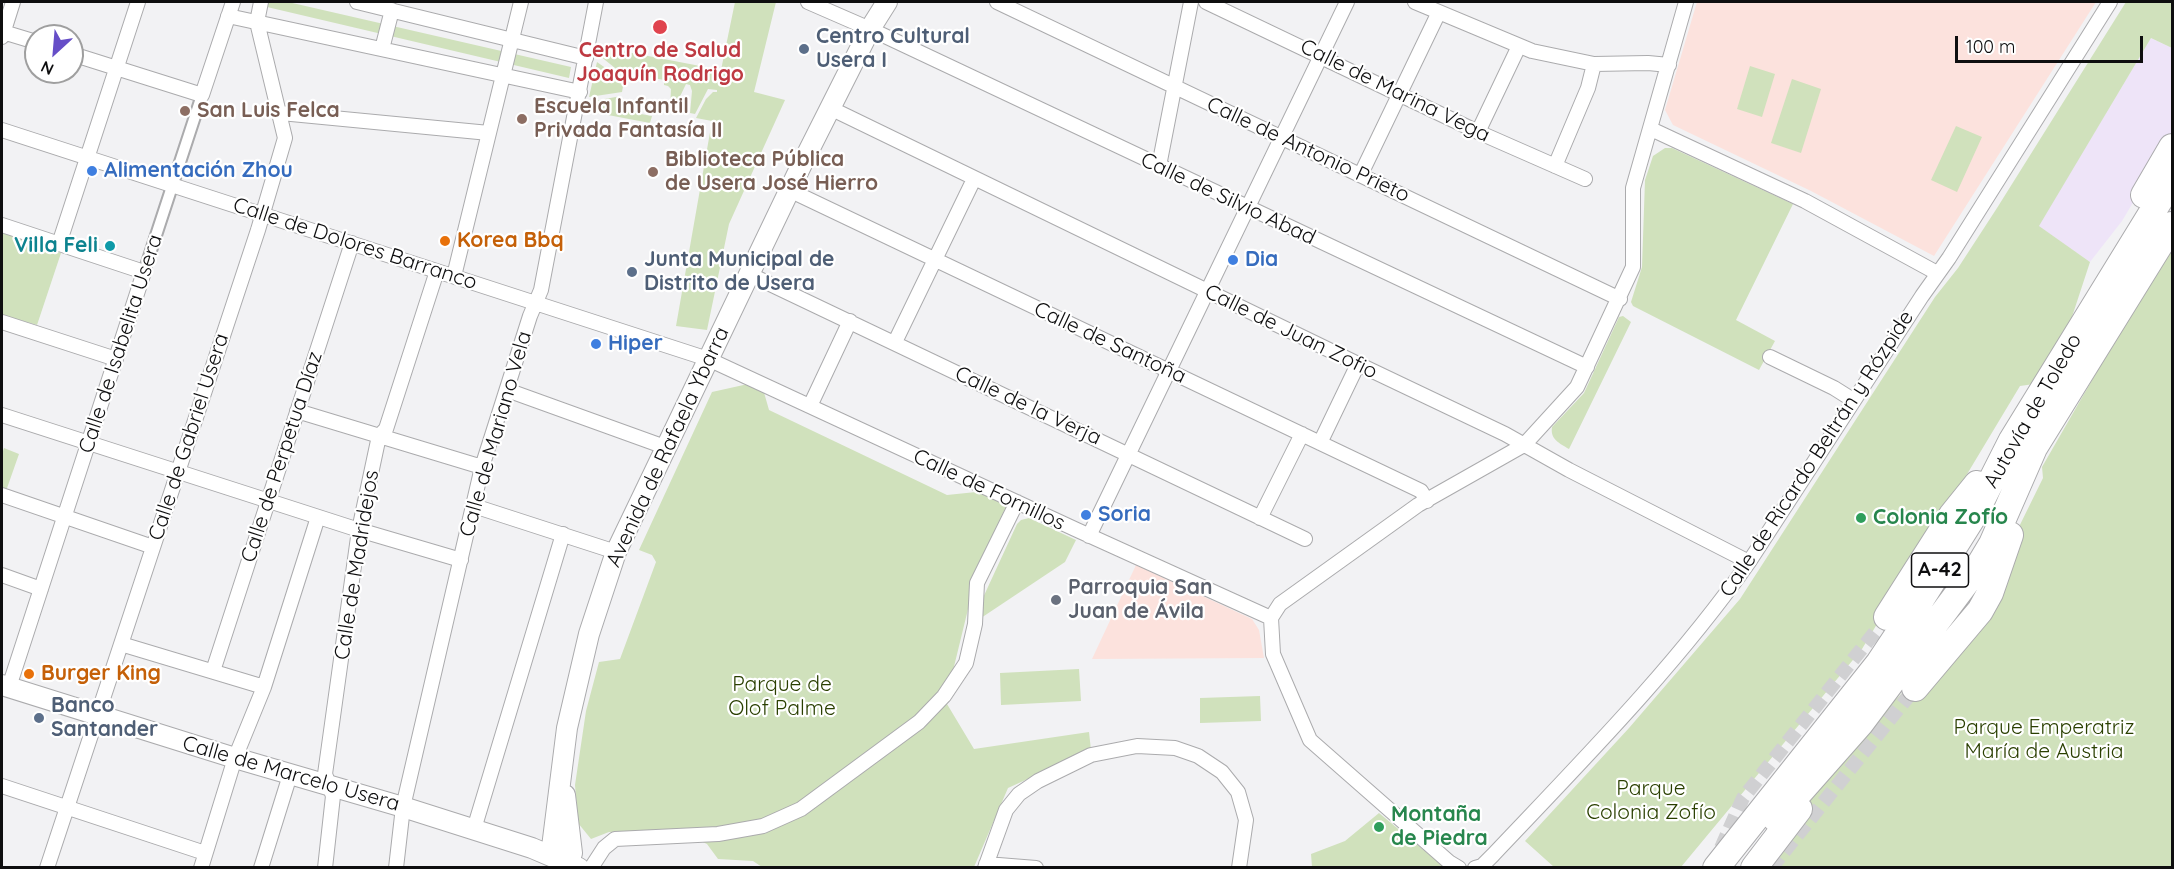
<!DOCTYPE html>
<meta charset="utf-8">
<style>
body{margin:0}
#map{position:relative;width:2174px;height:869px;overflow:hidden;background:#f2f2f4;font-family:Quicksand,sans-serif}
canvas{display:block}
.frame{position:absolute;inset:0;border:3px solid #0e0e0f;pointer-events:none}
.north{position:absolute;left:24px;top:24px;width:60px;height:60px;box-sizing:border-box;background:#fff;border:2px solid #9f9f9f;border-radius:50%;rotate:206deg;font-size:16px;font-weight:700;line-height:24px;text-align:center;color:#0e0e0f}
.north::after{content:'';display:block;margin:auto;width:21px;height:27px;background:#664ec7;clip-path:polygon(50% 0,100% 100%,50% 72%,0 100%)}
.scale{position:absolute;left:1955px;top:36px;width:188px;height:27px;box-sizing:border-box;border:3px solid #0e0e0f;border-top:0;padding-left:8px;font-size:18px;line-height:21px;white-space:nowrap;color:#0e0e0f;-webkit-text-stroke:4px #fff;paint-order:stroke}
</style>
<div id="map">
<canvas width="2174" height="869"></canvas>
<div class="frame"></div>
<div class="north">N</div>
<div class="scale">100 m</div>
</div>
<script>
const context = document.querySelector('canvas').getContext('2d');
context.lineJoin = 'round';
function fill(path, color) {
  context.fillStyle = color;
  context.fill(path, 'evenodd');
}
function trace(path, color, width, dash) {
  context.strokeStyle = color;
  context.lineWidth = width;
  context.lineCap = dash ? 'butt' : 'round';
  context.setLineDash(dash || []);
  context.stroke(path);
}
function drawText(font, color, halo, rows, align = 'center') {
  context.font = font + ' Quicksand,sans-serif';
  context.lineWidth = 4.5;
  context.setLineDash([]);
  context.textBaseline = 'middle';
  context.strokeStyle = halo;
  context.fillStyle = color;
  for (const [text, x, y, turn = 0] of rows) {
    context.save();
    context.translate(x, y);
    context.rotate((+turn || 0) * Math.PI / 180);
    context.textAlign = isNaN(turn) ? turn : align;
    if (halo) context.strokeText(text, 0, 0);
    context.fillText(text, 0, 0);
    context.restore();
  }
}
const commercial = new Path2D(`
 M2151,38L2172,48V137L2122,221L2090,262L2038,226Z`);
const education = new Path2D(`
 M1697,2H2096L1934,256L1811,191L1673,125L1665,110Z
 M1136,565L1252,619L1259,630L1264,658L1092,659Z`);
const green = new Path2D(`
 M268,2H288L571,67L569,78L267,7Z
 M735,2H776L754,92L785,100L729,224L707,330L676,326L712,121L696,118L706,99L713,92H717V90L708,89L695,114L690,113L692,91L690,85L686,84L673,111L670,110L671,89L668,86L664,85V80L626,73L625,76L595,52L596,46L721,70Z
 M2126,2H2172V48L2151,38L2039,226L2090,262L2068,329L2034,384L2020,386L1862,649L1681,867H1554L1525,841L1629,728L1740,599L1935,297L1958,268L1997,208Z
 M597,62L624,81L622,92L589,97Z
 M1750,66L1775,74L1762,117L1737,109Z
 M1792,79L1821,89L1801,153L1771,143Z
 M621,96L619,110L652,116L650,123L587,111L589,102Z
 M1956,126L1982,137L1957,192L1931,180Z
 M1665,148H1672L1793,204L1736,320L1775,341L1759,370L1633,306L1631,302L1642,267L1645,180L1653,156Z
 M2,233L61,253L37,325L2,315Z
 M2172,241V867L1759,868C1806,804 1853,737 1912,684L1917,690L2013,539L2043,478L2042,467Z
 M1623,316L1631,322L1569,449C1559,443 1550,439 1552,427L1584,393L1619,317Z
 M748,384L763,389L769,410L947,495L976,492L1007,505L972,578L970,601L950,683L947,704L974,749L1089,732L1091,750L1008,788L974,867H762L753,861L718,859L707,844L674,829L609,832L591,839L578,823L575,785L586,711L599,662L620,659L656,562L652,555L639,550L712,392Z
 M4,448L19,454L6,491L2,490V454Z
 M1029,518L1076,540L1065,562L981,618V602L1017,524L1021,520Z
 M1079,669L1081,701L1001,705L1000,673Z
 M1260,696L1261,721L1200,723V698Z
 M1379,813L1444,867H1312L1311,854L1345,841Z`);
const minorTunnel = new Path2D(`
 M1721,848L1743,798L1887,617
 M1771,868L1915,688`);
const pedestrian = new Path2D(`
 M144,272L202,95`);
const minor = new Path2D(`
 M357,2L586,58
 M808,2L870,29L1587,367
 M997,2L1620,299
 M1206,2L1478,132L1585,179
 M1415,2L1532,51L1594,64L1648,63L1669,65
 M228,16L580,92
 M3,32L36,42
 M2,37L13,2
 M382,49L392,10
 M72,54L202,95L233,2
 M830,108L1358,364L1505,434L1569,470L1749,562
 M281,113L489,133
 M1651,129L1805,201L1937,273
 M2,130L708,359L1077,530L1271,618
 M1478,132L1519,46
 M1159,166L1191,2
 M1555,166L1588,88L1594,64
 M1361,174L1439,12
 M789,190L1421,491L1427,501
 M2,225L144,272L9,687
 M59,244L138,2
 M749,274L1305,539
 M454,276L521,2
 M2,322L116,359
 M895,342L974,179
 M1770,357L1834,388L1853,400
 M507,390L665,447
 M810,406L850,321
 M297,411L482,467
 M2,415L359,530L461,560
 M1320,443L1358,364
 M2,495L153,547
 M474,506L616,552
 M1260,518L1302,434
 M1089,536L1347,2
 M2,575L41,589
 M1271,618L1280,604L1418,505L1524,445L1577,387L1633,267V188L1686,2
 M1271,618L1273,654L1310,740L1449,862L1459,868
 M121,644L264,687
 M213,671L352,243
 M2,786L205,853
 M474,829L563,534
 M986,864L1036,868
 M47,868L258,230L285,138L257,22L261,2
 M201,868L235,758L264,687L318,517
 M261,868L290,775
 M325,868L333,796L325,774L359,530L379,436L386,429L437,271
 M396,868L403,807L482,467L530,316L541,290L596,2
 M591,868L604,848L615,839L718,834L763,826L801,809L919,722L944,696L966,663L975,624L977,583L1017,502
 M985,868L1006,810L1019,794L1038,781L1091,755L1137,746L1175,748L1198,756L1222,772L1238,792L1246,820L1239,868
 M1475,868L1482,866L1493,855C1582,761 1675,667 1749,562L1922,296L1949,258L2110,2`);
const secondary = new Path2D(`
 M2,685L235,758L403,807L532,848L579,868
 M565,795L572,853L568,864
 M551,855L567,728L589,634L616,552L801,166L870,29L887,2`);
const motorway = new Path2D(`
 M2144,195L2172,147
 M1887,617L1952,515L1977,484
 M1915,688L1980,611L1990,593L2010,535
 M1776,819L1860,724L1980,564L1992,544L2034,448L2172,225
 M1716,868L1879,663L1913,612L1974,515L2012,440L2172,180
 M1754,868L1799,809`);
const markers = [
 [660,27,8,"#e0444e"],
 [804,49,6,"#5c6f8a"],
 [185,111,6,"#8d6e63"],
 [522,119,6,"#8d6e63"],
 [92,171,6,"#3f7fe0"],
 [653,172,6,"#8d6e63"],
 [445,241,6,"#e8710a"],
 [110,246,6,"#0f9aa8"],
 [1233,260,6,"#3f7fe0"],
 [632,272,6,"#5c6f8a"],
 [596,344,6,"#3f7fe0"],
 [1086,515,6,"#3f7fe0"],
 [1861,518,6,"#2e9e5b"],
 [1056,600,6,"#6b7280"],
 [29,674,6,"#e8710a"],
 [39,718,6,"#5c6f8a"],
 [1379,827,6,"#2e9e5b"]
];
const shields = [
 [1940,570,57]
];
const shieldNames = [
 ["A-42",1940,570]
];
const serviceNames = [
 ["Centro Cultural",816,37],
 ["Usera I",816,61],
 ["Junta Municipal de",644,260],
 ["Distrito de Usera",644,284],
 ["Banco",51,706],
 ["Santander",51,730]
];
const healthNames = [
 ["Centro de Salud",660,51],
 ["Joaquín Rodrigo",660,75]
];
const streetNames = [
 ["Calle de Marina Vega",1395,91,26],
 ["Calle de Antonio Prieto",1308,150,25],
 ["Calle de Silvio Abad",1228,199,25],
 ["Calle de Dolores Barranco",355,244,18],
 ["Calle de Juan Zofio",1291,332,26],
 ["Calle de Santoña",1110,343,25],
 ["Calle de Isabelita Usera",121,344,-72],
 ["Calle de la Verja",1028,406,25],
 ["Autovía de Toledo",2033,411,-60],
 ["Calle de Mariano Vela",496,434,-74],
 ["Calle de Gabriel Usera",189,437,-72],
 ["Avenida de Rafaela Ybarra",668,447,-65],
 ["Calle de Ricardo Beltrán y Rózpide",1817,454,-57],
 ["Calle de Perpetua Díaz",282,457,-72],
 ["Calle de Fornillos",989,490,25],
 ["Calle de Madridejos",357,565,-81],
 ["Calle de Marcelo Usera",291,774,16]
];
const educationNames = [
 ["Escuela Infantil",534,107],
 ["Privada Fantasía II",534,131],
 ["San Luis Felca",197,111],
 ["Biblioteca Pública",665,160],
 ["de Usera José Hierro",665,184]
];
const shopNames = [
 ["Alimentación Zhou",104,171],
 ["Dia",1245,260],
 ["Hiper",608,344],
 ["Soria",1098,515]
];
const foodNames = [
 ["Korea Bbq",457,241],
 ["Burger King",41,674]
];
const cultureNames = [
 ["Villa Feli",98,246]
];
const leisureNames = [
 ["Colonia Zofío",1873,518],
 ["Montaña",1391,815],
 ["de Piedra",1391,839]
];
const worshipNames = [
 ["Parroquia San",1068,588],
 ["Juan de Ávila",1068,612]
];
const parkNames = [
 ["Parque de",782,685],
 ["Olof Palme",782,709],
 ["Parque Emperatriz",2044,728],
 ["María de Austria",2044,752],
 ["Parque",1651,789],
 ["Colonia Zofío",1651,813]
];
fill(commercial, '#eee4f8');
fill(education, '#fce2dd');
fill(green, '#d0e1bc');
trace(minorTunnel, '#d0d0d2', 14, [14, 7]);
trace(pedestrian, '#ababad', 14);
trace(minor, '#ababad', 16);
trace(secondary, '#ababad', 22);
trace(motorway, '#ababad', 28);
trace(pedestrian, '#fff', 10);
trace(minor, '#fff', 14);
trace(secondary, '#fff', 20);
trace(motorway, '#fff', 26);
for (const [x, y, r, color] of markers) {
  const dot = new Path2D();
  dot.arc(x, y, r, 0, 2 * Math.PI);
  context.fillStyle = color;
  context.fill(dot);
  trace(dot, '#fff', 2);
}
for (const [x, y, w] of shields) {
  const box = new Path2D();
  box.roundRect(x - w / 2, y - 17, w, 34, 4.5);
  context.fillStyle = '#fff';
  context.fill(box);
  trace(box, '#0e0e0f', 1.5);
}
drawText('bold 20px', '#0e0e0f', null, shieldNames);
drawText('bold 21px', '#4e5e75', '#fff', serviceNames, 'left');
drawText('bold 21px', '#be3a42', '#fff', healthNames);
drawText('21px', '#0e0e0f', '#fff', streetNames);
drawText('bold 21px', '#785e54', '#fff', educationNames, 'left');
drawText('bold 21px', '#366cbe', '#fff', shopNames, 'left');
drawText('bold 21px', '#c56008', '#fff', foodNames, 'left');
drawText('bold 21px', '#0d838f', '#fff', cultureNames, 'right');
drawText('bold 21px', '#27864d', '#fff', leisureNames, 'left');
drawText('bold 21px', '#5b616d', '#fff', worshipNames, 'left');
drawText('21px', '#2a3f00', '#fff', parkNames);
</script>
